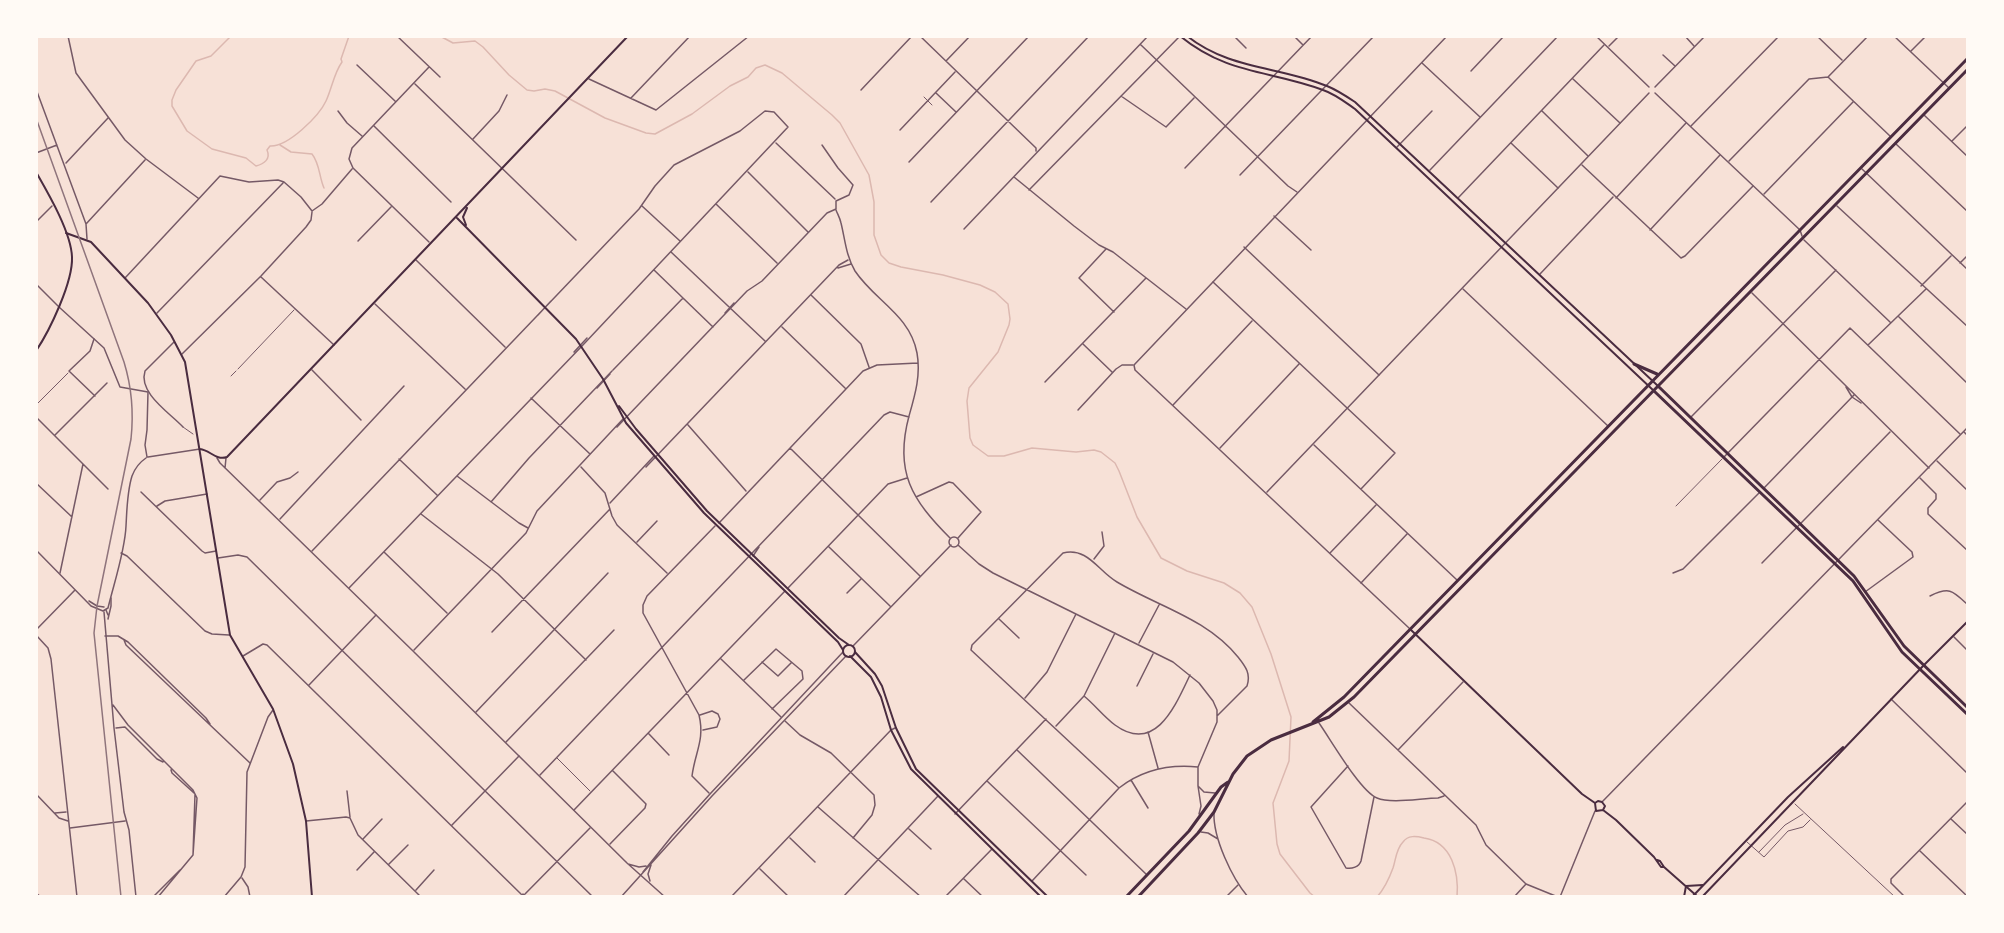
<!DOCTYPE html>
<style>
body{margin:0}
#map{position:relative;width:2004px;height:933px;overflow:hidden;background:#f7e1d7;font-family:Georgia,serif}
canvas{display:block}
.frame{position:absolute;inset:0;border:38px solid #fffaf5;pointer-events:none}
</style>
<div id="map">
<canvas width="2004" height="933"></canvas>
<div class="frame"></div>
</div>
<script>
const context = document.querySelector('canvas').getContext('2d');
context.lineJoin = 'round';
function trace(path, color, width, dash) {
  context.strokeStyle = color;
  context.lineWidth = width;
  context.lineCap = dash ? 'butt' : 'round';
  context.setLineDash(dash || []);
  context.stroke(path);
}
const stream = new Path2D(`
 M231,36L211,56L196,61L176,90L172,100V106L187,131L212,149L246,158L256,166C264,164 271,159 267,150L270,146C288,147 319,116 326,101C332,88 334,73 342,62L341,59L349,36
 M440,36L453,43L475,41L483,47L509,75L527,90L534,91L545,89L555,91L605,118L646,133L655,134L692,114L730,86L748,77L756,68L765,65L782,73L832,115L840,123L869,175L874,202V235L881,255L889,263L901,267L943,275L980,285L995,292L1008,304L1010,319L1009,325L998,352L969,388L967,401L970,438L973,445L988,456H1004L1032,448L1076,452L1094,450L1101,452L1115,463L1119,471L1137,517L1161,558L1187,571L1224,583L1240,593L1252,607L1271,654L1291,717L1289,761L1273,803L1277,844L1280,854L1310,893L1315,897
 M280,145L291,152L312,154C320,164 319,177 324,188
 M1377,897C1385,888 1389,879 1393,868C1396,859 1396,849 1403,842C1408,835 1416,836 1424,838C1452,842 1459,873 1457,897`);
const service = new Path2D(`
 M924,97L932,105
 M238,369L294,310
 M231,376L236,371
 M36,405L68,373
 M1676,506L1722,459
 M557,758L590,791
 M1795,804L1895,897
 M1747,842L1764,857L1788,831L1803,827L1810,820
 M1759,852L1785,825L1803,814`);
const pedestrian = new Path2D(`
 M183,427L193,434`);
const minor = new Path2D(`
 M68,36L76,73L125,140L146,159L198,198
 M397,36L440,77
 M920,36L1036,148V151
 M1234,36L1246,48
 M1294,36L1303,45
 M1685,36L1694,46
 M1817,36L1842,60
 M1894,36L1949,88
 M1141,45L1288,186L1297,192
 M1609,46L1619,36
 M1911,51L1926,36
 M1663,55L1675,66
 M946,61L970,36
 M1422,63L1480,117
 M357,65L395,101
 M1471,71L1504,36
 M1828,77L1890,136
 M589,79L656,110L749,36
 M1573,79L1620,123
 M415,84L576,240
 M36,89L86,224L87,239
 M861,90L912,36
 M936,93L956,112
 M1121,96L1166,127L1194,98
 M631,98L690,36
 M338,111L347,123L362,136
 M1542,111L1588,156
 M1924,115L1968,157
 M374,126L451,202
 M1691,126L1779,36
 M900,130L955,72
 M473,139L499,111L507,95
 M1952,141L1968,125
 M776,143L835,199
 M1511,143L1558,188
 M1896,144L1968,212
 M1397,147L1432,111
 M36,153L57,145
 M1729,161L1809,79L1828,77L1868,36
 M909,162L1029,36
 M66,163L108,118
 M1582,165L1681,258L1685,256L1753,186
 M1185,168L1312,36
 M1862,169L1968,270
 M1430,170L1558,36
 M748,172L808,232
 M1240,175L1374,36
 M1014,177L1074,226L1099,245L1113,252L1186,309
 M1029,190L1179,37
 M1764,194L1853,102
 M1458,198L1604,45
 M1616,198L1686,123
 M931,202L1089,36
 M716,204L777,263
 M642,206L680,241
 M1837,206L1968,327
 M836,210C838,215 840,218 841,223C845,239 846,256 855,271C875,301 910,315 917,353C921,375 915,395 909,416C894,472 912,500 950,538
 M312,211L322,204L352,169
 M1274,216L1311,250
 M36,222L52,206
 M86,224L145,160
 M964,229L1148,36
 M1650,230L1720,155
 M1804,240L1890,322
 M358,241L391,207
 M429,242L353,168L349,159L352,148L429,67
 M1244,247L1379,375
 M1106,249L1079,278L1114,312
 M671,252L765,341
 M416,260L505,347
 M1960,263L1968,255
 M838,268L851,264
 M654,270L713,327
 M1540,274L1613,197
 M261,277L334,345
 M125,278L220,176L249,182L278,180L284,182L301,197L312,211
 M1213,282L1395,453L1361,489
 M36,284L58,306
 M1921,286L1951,256
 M1463,289L1608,426
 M1752,293L1929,468
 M811,295L861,344L869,367
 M375,304L465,389
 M157,313L283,183
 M725,313L734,303
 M538,315L551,301
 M1899,317L1968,384
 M782,327L845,388
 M94,339L90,351L69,371L95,396
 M174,342L145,371C138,393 170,413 183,427
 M1083,344L1112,372
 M1868,345L1926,289
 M574,352L587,338
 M182,354L261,276L306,227L311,220L312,212
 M312,370L361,420
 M613,370L683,298
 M1045,382L1146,278
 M1846,387L1852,397L1861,403
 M597,388L610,374
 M531,398L590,454
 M1173,405L1252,321
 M1078,410L1116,369L1122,365H1133
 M36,417L108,489
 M1691,417L1836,270
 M688,425L746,491
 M617,427L747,291L762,281L827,213L836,209V201L849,195L853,185L838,168L822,145
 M1964,432L1968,436
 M55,435L107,383
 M1314,445L1457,580
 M790,448L920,576
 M1220,448L1299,364
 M1724,457L1850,328L1960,434
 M399,459L437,495
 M1937,461L1968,491
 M581,467L605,493L612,516L617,525L667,573
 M646,467L839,265L848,260
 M457,476L519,523L528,528
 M1920,478L1936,494V499L1928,508V514L1968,551
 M36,483L72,517
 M1764,488L1854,395
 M141,492L202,551L205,553L216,551
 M916,497L949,482L953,483L981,512L958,538
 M260,500L277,482L290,478L298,472
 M491,502L529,458L612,371
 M610,503L654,456
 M157,506L165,501L207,494
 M421,514L498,574L586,660
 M280,519L404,386
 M719,523L863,371L877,365L918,363
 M949 542a5 5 0 1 1 10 0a5 5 0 1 1-10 0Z
 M637,542L657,521
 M958,545L979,564L993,573L1173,662L1199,683L1213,701L1217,710V722L1198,767V786
 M829,547L890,606
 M312,551L535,318
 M384,552L447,613
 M1330,553L1376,505
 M753,556L759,547
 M218,558L238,555L247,557L593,897
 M1094,559L1104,546L1102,532
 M1762,563L1890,432
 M60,573L83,464
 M1673,573L1683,569L1759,493
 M1361,583L1407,534
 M349,588L582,346L788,127L774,112L765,111L740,131L674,165L655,186L639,209L535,318
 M788,588L888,484L907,478
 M1865,592L1913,557L1912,552L1878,520
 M847,593L861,579
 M1930,596C1950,586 1953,591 1968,605
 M106,610L108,615
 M104,612L114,728L124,812L129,830L136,897
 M108,619L111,606V598
 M999,619L1019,638
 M492,632L610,509
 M36,635L48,648L51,659L77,897
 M105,636H118L128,642L206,718L210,724
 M1954,637L1968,651
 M124,640L126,645L250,763
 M1139,643L1159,605
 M853,646L951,545
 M414,650L526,533L537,511L623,419
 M243,656L263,644L267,645L521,894
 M721,659L781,717
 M762,662L778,676L791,663
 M744,680L776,649L802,671L803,679L772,709
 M309,685L376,615
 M1137,686L1153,654
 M1084,696C1095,705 1104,717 1115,725C1156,755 1176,704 1190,675
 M1025,698L1047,672L1076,614
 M1891,699L1968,774
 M1349,703L1476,825L1486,845L1526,884L1558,897
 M113,705L128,725L193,790L197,798L193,855L158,897
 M476,712L608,573
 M700,715L712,711L718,714L720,719L717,727L703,730
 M785,721L800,735L831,753L874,795L875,805L872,815L853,838
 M1319,723C1331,740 1360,791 1377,798C1391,804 1422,798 1438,798L1444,796
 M1056,726L1084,696L1115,633
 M116,728L125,727L157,759L163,762
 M1148,732L1158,768
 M649,734L669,755
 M506,742L614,630
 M1017,750L1146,874
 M1398,750L1463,682
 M1348,766L1311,807L1346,868C1352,869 1359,867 1361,861L1374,797
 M171,770L172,773L194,793
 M540,775L884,415L890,412L909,417
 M1131,780L1148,808
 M987,781L1086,875
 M1198,786L1201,806L1199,814
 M1198,786L1204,792L1215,793
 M1119,788L971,650L972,645L985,632L1063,553C1088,547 1098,571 1117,582C1159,607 1206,618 1238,657C1246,667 1251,674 1247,686L1217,716
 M347,791L350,817
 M709,793L692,776C695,752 705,740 699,715L643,613V605L647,596L715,526
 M36,794L59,818L68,821
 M818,807L921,897
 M574,810L785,591
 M55,813L66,812
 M955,814L1046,719
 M1951,819L1968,835
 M306,821L346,817L350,818L358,835L421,897
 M452,825L519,756
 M70,828L125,821
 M909,829L931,849
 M790,838L815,862
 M363,839L382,819
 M610,844L645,808L646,804L613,771
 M1920,851L1968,897
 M193,855L195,794
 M389,864L408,845
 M760,869L789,897
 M357,870L374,852
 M242,878L248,887L250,897
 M964,879L983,897
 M1032,881L1119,788C1142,770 1168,764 1198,767
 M416,890L434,870
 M36,893L41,897
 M525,894L590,828
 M153,897L180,870
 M461,897L462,896
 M520,897L523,894L526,897
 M731,897L891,730L895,728
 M843,897L938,796
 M945,897L992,849
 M1226,897L1238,885
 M1514,897L1526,884
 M1560,897L1595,811
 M1905,897L1891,883V879L1968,801`);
const tertiary = new Path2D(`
 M1596,36L1649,87
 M1655,87L1705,36
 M1655,93L1800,230L1802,236
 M59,307L104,348L120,387L148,392L147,430L145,445L147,457
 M148,457L200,449
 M217,458L220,463L413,651L627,863L665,897
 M225,468L226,458
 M1267,492L1649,93
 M36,550L91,606L103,611
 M121,553L127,556L205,631L212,634L229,635
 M89,601L97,606L104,607
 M103,611L108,608C114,583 125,551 126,526C127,509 127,492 132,476C135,468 140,462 146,458
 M1409,628L1135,370L1134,365L1447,36
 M36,630L75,590
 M1602,802L1968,427
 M1214,813C1213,838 1232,878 1248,897
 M1201,832L1208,833L1218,839
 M628,864L639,867L646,866
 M643,872L672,836L710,794L843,652
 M650,881L648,874L651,865
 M224,897L241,877L245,867L247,772L268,717L273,710
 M621,897L712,796L846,656`);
const secondary = new Path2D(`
 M457,218L576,339L603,379L626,423L704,513L838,642L843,650
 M466,225L463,217L467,208
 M66,233L91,242L148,303L171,335L185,362L230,635L273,709L293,764L306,821L312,897
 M619,406L636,429L707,511L839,638L849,645
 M200,449C210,450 216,461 227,457L628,36
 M1410,629L1582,794L1595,803
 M843 651a6 6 0 1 1 12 0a6 6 0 1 1-12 0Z
 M855,652L875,674L882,686L896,728L916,769L1048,897
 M850,656L871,677L881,697L891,730L911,769L1041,897
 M1924,665L1968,621
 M1595,803L1598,801L1602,802L1605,806L1603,810
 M1595,803L1596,811L1603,810
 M1603,810L1616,820L1654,857L1661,867H1664L1698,897
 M1657,860L1660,861L1664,867`);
const primary = new Path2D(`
 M1180,36C1228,75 1269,70 1323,90C1335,94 1345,102 1355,109L1654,391
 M1187,36C1230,70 1279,66 1327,86C1337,90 1346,96 1355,102L1658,386
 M36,172C48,193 71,232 72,257C73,282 50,330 36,351
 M1684,897L1686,886L1703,885
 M1692,897L1788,797L1843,747
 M1702,897L1924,665`);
const trunk = new Path2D(`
 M1634,364L1657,374
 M1658,386L1854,576L1904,646L1968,708
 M1654,391L1853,581L1902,652L1968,715
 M1313,722L1344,697L1968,58
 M1126,897L1189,831L1221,787L1228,782
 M1138,897L1198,833L1214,812L1233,774L1247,756L1271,740L1329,717L1354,697L1968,69`);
const rail = new Path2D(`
 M36,118L124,362C132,388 134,411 131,439L97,606L94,633L121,897`);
trace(stream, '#dcb8b0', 1.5);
trace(service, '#755966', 1);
trace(pedestrian, '#755966', 1);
trace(minor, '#755966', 1.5);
trace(tertiary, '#755966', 1.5);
trace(secondary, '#4a2c40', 2);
trace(primary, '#4a2c40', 2);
trace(trunk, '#4a2c40', 3);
trace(rail, '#8f747c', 1.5);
</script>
